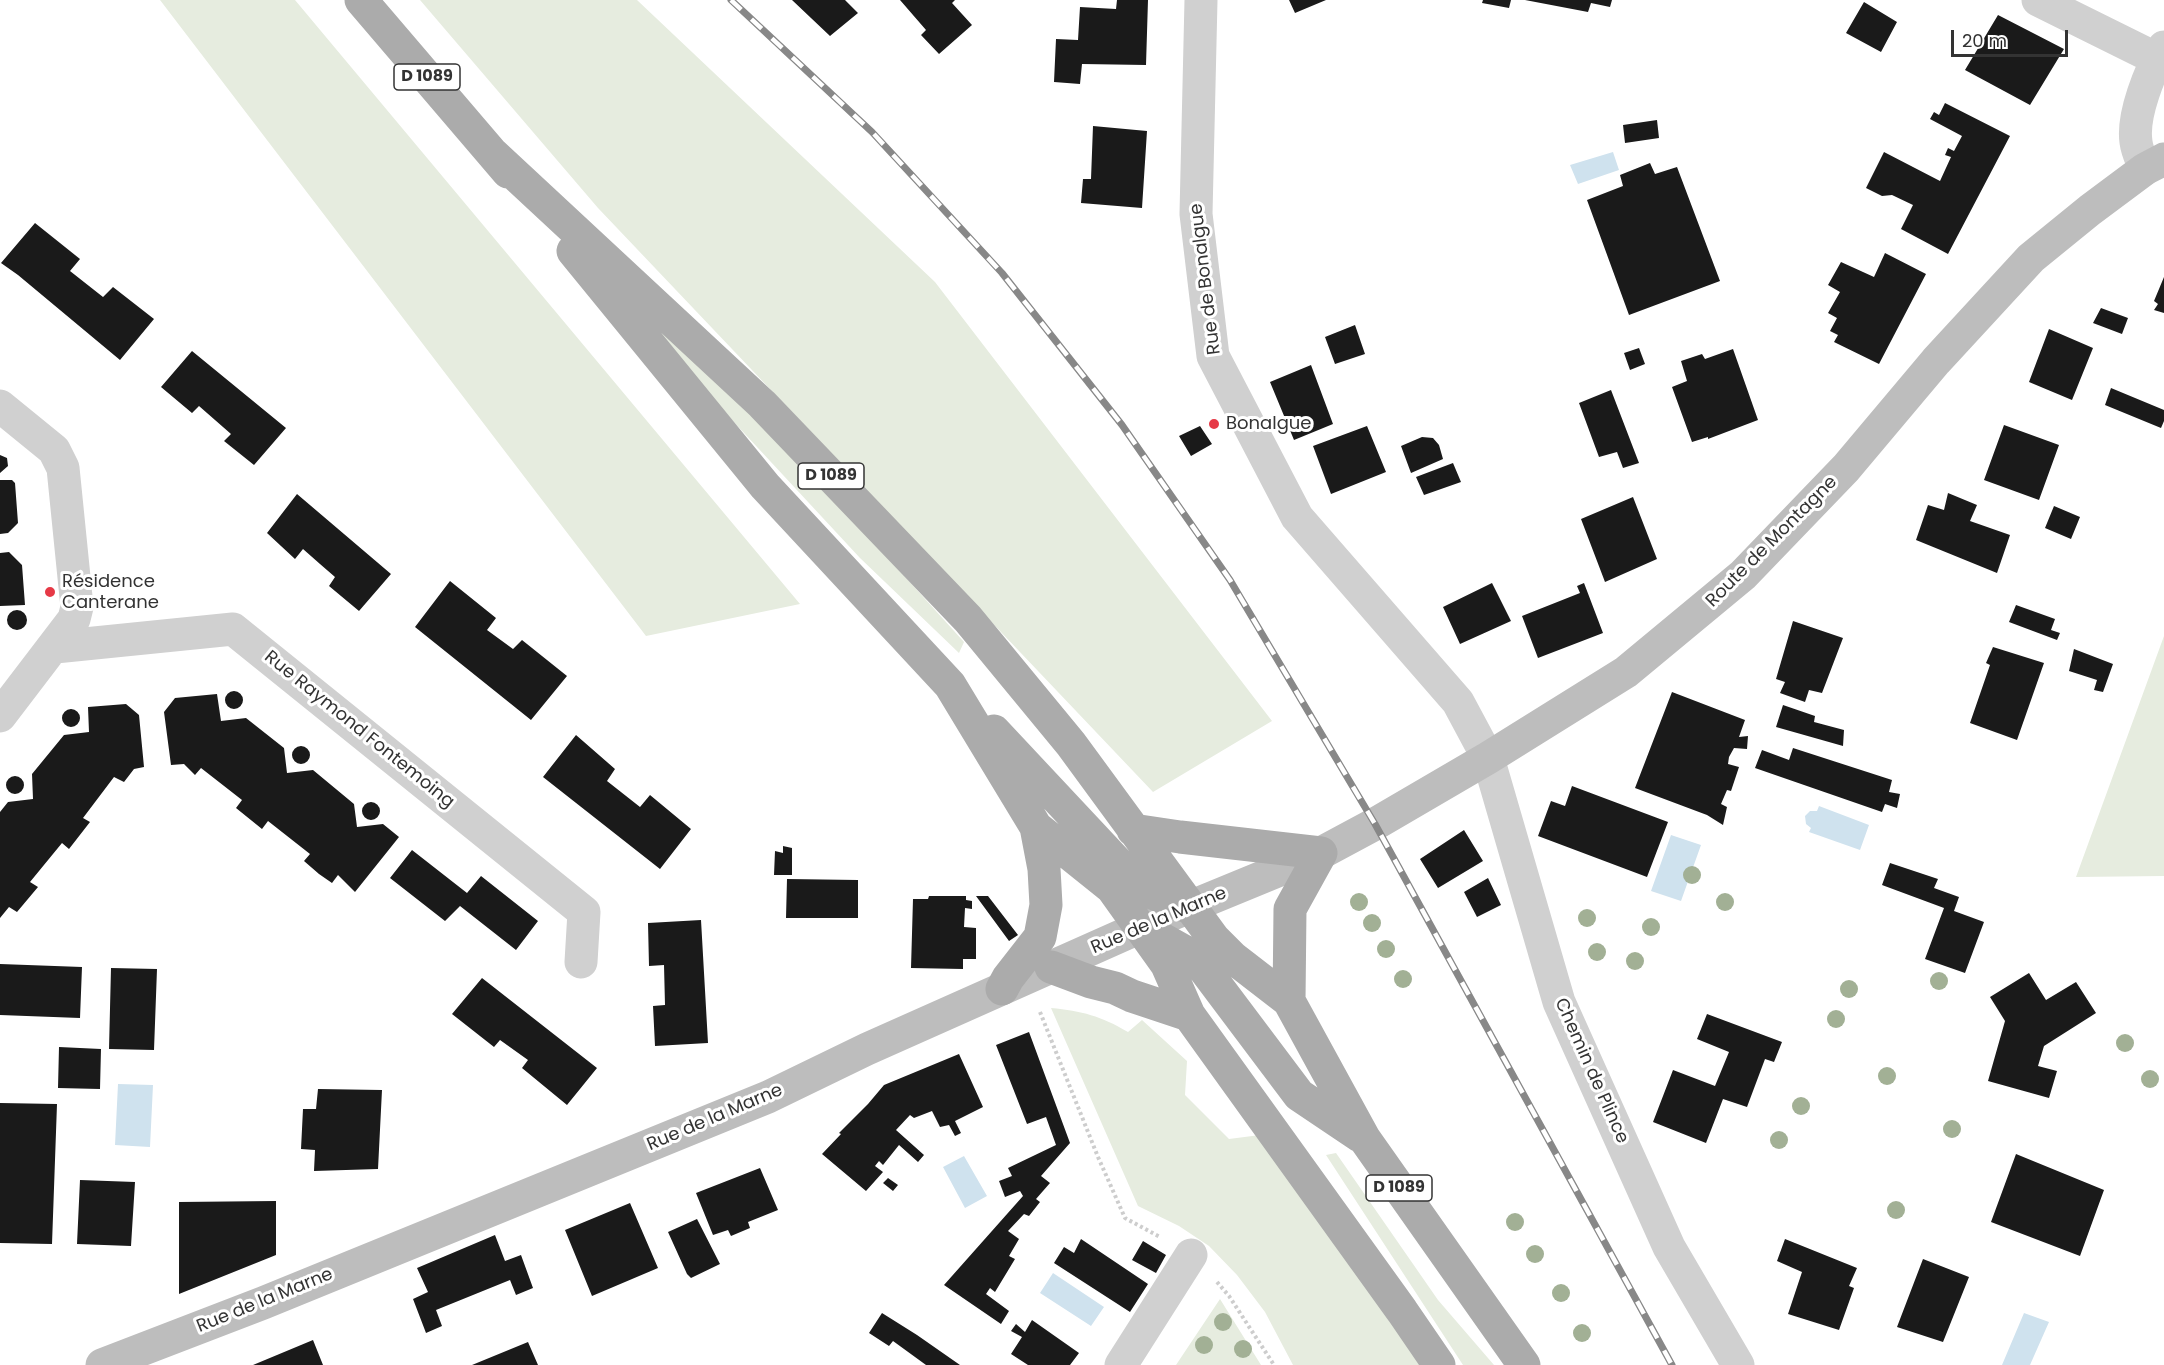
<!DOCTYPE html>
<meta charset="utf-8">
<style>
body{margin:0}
#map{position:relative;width:2164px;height:1365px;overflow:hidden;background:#fff;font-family:Poppins,sans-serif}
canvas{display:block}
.scale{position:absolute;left:1951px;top:30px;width:117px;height:27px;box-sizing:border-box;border:3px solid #333;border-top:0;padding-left:8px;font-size:18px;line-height:21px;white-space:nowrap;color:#333;-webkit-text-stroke:4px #fff;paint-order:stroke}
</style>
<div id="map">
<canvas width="2164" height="1365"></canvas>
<div class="scale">20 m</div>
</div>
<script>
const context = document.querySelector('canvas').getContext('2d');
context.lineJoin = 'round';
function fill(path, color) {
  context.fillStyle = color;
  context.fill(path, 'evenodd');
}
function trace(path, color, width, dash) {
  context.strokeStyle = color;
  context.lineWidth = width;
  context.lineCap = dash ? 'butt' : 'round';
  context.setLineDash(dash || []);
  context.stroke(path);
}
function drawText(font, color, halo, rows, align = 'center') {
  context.font = font + ' Poppins,sans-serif';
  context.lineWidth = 6;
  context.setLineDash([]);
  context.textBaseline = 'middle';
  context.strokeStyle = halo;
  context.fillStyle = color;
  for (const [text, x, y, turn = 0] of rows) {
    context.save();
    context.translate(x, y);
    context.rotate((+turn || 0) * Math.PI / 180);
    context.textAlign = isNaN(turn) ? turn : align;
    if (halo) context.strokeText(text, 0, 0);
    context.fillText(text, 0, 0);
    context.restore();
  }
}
const green = new Path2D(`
 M160,0H295L800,604L646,636Z
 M420,0H637L935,282L1272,721L1153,792L598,208Z
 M631,298L747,402L964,642L959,653L860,558L642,323Z
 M2164,636V876L2076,877Z
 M1051,1008C1082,1011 1101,1016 1128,1032L1142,1020L1187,1061L1185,1095L1229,1139L1260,1135L1422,1365H1293L1265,1312L1237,1275L1209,1246L1179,1226L1138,1206Z
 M1336,1153L1438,1300L1494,1365H1463L1326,1155Z
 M1220,1299L1261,1365H1176Z`);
const water = new Path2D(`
 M1613,152L1619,170L1578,184L1570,165Z
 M1819,806L1869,825L1860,850L1809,832L1811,828L1806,824L1805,816L1810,811H1817Z
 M1671,835L1701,845L1681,901L1651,891Z
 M118,1084L153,1085L150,1147L115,1145Z
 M964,1156L987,1196L965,1208L943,1167Z
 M1053,1273L1104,1307L1091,1326L1040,1293Z
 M2024,1313L2049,1322L2030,1365H2002Z`);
const building = new Path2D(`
 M792,0H845L858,13L830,36Z
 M900,0H955L952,3L972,25L939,54L921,35L926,30Z
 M1117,0H1148L1146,65L1082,64L1080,84L1054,82L1056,39L1078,40L1080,7L1116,9Z
 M1289,0H1326L1295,13Z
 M1483,0H1511L1509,8L1482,3Z
 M1525,0H1612L1610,7L1591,3L1588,12Z
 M1864,2L1897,22L1881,52L1846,33Z
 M1998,15L2064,49L2030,105L1965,70Z
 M1945,103L2010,136L1948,254L1901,229L1913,205L1892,195L1882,196L1866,188L1884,152L1940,181L1951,157L1945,155L1948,148L1954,151L1962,136L1930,119L1934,112L1939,115Z
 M1657,120L1659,138L1625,143L1623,125Z
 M1093,126L1147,131L1142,208L1081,203L1083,179H1091Z
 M1650,163L1655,174L1677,167L1720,281L1629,315L1587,200L1623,186L1620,175Z
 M35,223L80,259L70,271L103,297L113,287L154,319L120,360L18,275L1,263Z
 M1885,253L1926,274L1879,364L1834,342L1838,335L1830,331L1837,318L1828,313L1840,292L1828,285L1841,262L1874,277Z
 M2164,277V313L2154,310L2158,304L2154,301Z
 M2101,308L2128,318L2122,334L2093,323Z
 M1355,325L1365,354L1335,364L1325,337Z
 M2049,329L2093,348L2072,400L2029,382Z
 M1639,348L1645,364L1630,370L1624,353Z
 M1733,349L1758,420L1708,439V437L1692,442L1672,387L1687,381L1681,361L1702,354L1705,359Z
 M192,351L286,428L254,465L224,441L231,434L199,406L192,413L161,387Z
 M1311,365L1333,424L1294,440L1270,382Z
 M2111,388L2164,410V421L2161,428L2105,405Z
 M1611,390L1639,463L1623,468L1617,452L1599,457L1579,403Z
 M2004,425L2059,445L2039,500L1984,480Z
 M1200,426L1212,444L1191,456L1179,436Z
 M1367,426L1386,472L1331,494L1313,446Z
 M1422,437L1433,438L1439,445L1443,459L1411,473L1401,446Z
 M0,455L7,458L8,466L0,473Z
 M1453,463L1461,482L1424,495L1416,477Z
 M0,480H12L15,483L18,523L8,533L0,534Z
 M1948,493L1977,505L1970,521L2010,535L1997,573L1916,540L1928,505L1944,510Z
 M297,494L391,574L359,611L329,586L335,577L320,564L303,549L295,559L267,533Z
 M1633,497L1657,559L1605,582L1581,519Z
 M2054,506L2080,517L2071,539L2045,528Z
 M9,552L22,565L25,605L0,606V553Z
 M450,581L496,618L487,630L513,649L522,640L567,676L531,720L415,627Z
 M1492,583L1511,621L1460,644L1443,607Z
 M1584,583L1603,633L1538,658L1522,616L1580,593L1577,586Z
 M2016,605L2055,619L2051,630L2060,633L2057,640L2009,622Z
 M7 620a10 10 0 1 1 20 0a10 10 0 1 1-20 0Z
 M1793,621L1843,638L1822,693L1809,690L1805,702L1780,693L1785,682L1776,679Z
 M1993,647L2044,663L2017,740L1970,723L1990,665L1986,663Z
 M2074,649L2113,664L2103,692L2094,690L2097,680L2069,671Z
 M225 700a9 9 0 1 1 18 0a9 9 0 1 1-18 0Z
 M1672,692L1745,720L1739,737L1748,736L1747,749L1734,748L1729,757L1728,764L1739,767L1731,791L1727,790L1721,804L1727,807L1723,825L1707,815L1635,788Z
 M217,694L221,721L246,718L284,748L287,773L313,770L354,804L357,827L383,824L399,837L355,892L338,875L332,883L319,874L304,861L310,854L268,821L262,829L236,808L242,800L201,768L195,775L184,764L171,765L164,712L175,698Z
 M126,704L139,715L144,767L134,769L124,782L114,777L83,818L90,822L69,849L62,843L30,882L38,887L17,912L9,907L0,918V812L8,802L33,799L32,774L64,735L89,732L88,707Z
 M1783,705L1815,716L1814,722L1844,730L1843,746L1776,727Z
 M62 718a9 9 0 1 1 18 0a9 9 0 1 1-18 0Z
 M576,735L615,769L607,781L640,807L650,795L691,829L660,869L543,777Z
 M292 755a9 9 0 1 1 18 0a9 9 0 1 1-18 0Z
 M1793,748L1892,780L1889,792L1900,794L1897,808L1885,804L1882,812L1755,768L1762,750L1789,760Z
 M6 785a9 9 0 1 1 18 0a9 9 0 1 1-18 0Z
 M1572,786L1668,822L1647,877L1538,836L1551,801L1565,806Z
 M362 811a9 9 0 1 1 18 0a9 9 0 1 1-18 0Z
 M1464,830L1483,861L1438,888L1420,859Z
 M783,846L792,848V875H774L775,851L783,853Z
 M412,850L467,893L481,876L538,921L516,950L460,906L445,921L390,878Z
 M1890,863L1938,879L1934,888L1959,897L1954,911L1984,922L1965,973L1925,959L1944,908L1882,885Z
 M1488,878L1501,905L1477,917L1464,892Z
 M787,879L858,880V918H786Z
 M929,896H966V900L972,901V909L965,908L964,927L976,928V959H963V969L911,968L913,899H928Z
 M976,896H988L1018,935L1009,941Z
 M701,920L708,1043L655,1046L653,1006L665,1005L664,965L649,966L648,923Z
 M0,964L82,967L80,1018L0,1015Z
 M111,968L157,969L154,1050L109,1049Z
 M2029,973L2046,1000L2076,982L2096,1013L2044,1046L2038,1066L2057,1071L2049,1098L1988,1081L2005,1021L1990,997Z
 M482,978L597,1068L567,1105L522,1068L528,1060L500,1040L494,1047L452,1014Z
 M1707,1014L1782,1042L1774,1062L1765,1059L1747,1107L1723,1099L1706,1143L1653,1122L1673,1070L1715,1086L1729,1052L1697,1039Z
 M1029,1032L1070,1143L1041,1176L1050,1183L1036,1199L1040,1202L1029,1216L1024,1214L1008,1231L1019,1239L1009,1256L1015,1259L995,1292L990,1288L986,1294L1009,1311L1001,1324L944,1285L1023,1196L1020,1191L1005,1197L999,1181L1012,1176L1008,1168L1056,1145L1046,1117L1027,1124L996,1045Z
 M59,1047L101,1049L100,1089L58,1088Z
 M959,1054L983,1107L955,1121L961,1133L955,1136L949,1125L940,1127L932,1111L914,1118L910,1115L896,1130L924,1155L918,1162L899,1145L883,1165L879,1161L875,1166L883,1172L866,1191L822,1154L841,1134L839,1133L868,1104L884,1085Z
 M318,1089L382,1090L378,1169L314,1171L315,1150L301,1149L303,1109H316Z
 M0,1103L57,1104L52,1244L0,1243Z
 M2016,1154L2104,1190L2080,1256L1991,1222Z
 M760,1168L778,1210L748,1222L750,1228L731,1236L728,1230L713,1235L696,1193Z
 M888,1178L898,1185L893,1191L883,1183Z
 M80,1180L135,1182L131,1246L77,1244Z
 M276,1201V1255L179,1294V1202Z
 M630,1203L658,1268L592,1296L565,1230Z
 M697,1219L720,1264L691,1278L687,1274L668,1232Z
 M495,1235L505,1261L521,1255L533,1288L516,1295L510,1280L436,1310L442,1326L426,1333L413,1299L428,1292L417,1268Z
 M1081,1239L1148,1284L1130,1312L1054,1263L1064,1247L1074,1253Z
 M1785,1239L1857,1268L1849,1286L1854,1288L1839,1330L1788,1314L1802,1272L1777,1261Z
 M1143,1241L1166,1255L1156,1273L1132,1260Z
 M1923,1259L1969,1277L1943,1342L1897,1327Z
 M882,1313L917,1335L960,1365H926L893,1341L889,1346L869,1333Z
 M1032,1320L1079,1353L1070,1365H1028L1011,1354L1022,1337L1011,1331L1016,1324L1025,1332Z
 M313,1340L323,1365H253Z
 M528,1342L538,1365H472Z`);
const path = new Path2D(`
 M1040,1012L1098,1157L1125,1218L1160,1237
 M1217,1282L1229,1296L1274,1365`);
const minor = new Path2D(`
 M1201,0L1196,214L1213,356L1297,517L1458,702L1488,758L1559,1002L1669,1247L1738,1365
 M2038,0L2157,59L2164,66
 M2145,169C2142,161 2137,151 2136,142C2132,115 2150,71 2164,47
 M0,406L54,450L63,468L77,607L74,619L0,716
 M55,647L233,629L584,912L581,962
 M1121,1365L1191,1255`);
const secondary = new Path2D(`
 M102,1365L263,1303L768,1097L867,1049L1141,927L1321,853L1375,824L1488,758L1626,672L1743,575L1846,468L1936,361L2031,258L2090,210L2145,169L2164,159`);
const primary = new Path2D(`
 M361,0L508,172
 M493,154L762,404L968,619L1071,744L1214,939L1232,957L1289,1001L1364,1138L1524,1365
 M573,251L765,486L950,685L1036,827L1044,869L1046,905L1040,937L1008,978L1002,989
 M994,731L1142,889L1190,908
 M1036,827L1112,888L1167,965L1189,1015L1402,1311L1439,1365
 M1133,830L1180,837L1321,853L1290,909L1289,1001
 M1146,930L1196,958L1299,1095L1360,1136
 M1051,967L1091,982L1115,988L1132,996L1189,1015`);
const rail = new Path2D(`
 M731,0L872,132L1002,273L1122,425L1230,580L1375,824L1672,1365`);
const trees = [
 [1692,875],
 [1359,902],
 [1725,902],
 [1587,918],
 [1372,923],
 [1651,927],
 [1386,949],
 [1597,952],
 [1635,961],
 [1403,979],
 [1939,981],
 [1849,989],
 [1836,1019],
 [2125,1043],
 [1887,1076],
 [2150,1079],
 [1801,1106],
 [1952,1129],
 [1779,1140],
 [1896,1210],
 [1515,1222],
 [1535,1254],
 [1561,1293],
 [1223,1322],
 [1582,1333],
 [1204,1345],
 [1243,1349]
];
const markers = [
 [1214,424,6,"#e63946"],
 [50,592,6,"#e63946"]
];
const shields = [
 [427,77,66],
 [831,476,66],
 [1399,1188,66]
];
const shieldNames = [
 ["D 1089",427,77],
 ["D 1089",831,476],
 ["D 1089",1399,1188]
];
const streetNames = [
 ["Rue de Bonalgue",1206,279,-97],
 ["Route de Montagne",1772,542,-45],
 ["Rue Raymond Fontemoing",359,730,39],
 ["Rue de la Marne",1159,921,-23],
 ["Chemin de Plince",1591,1071,66],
 ["Rue de la Marne",715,1118,-23],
 ["Rue de la Marne",265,1301,-22]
];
const poiNames = [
 ["Bonalgue",1226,424],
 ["Résidence",62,582],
 ["Canterane",62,603]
];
fill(green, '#e6ecdf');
fill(water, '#cfe2ee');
fill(building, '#1a1a1a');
trace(path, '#cdcdcd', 4, [3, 3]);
trace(minor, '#d0d0d0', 33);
trace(secondary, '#bdbdbd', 33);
trace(primary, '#ababab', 33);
trace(rail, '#888', 7);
trace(rail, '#fff', 4.5, [14]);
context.fillStyle = '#a2b095';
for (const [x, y] of trees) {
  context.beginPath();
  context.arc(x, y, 9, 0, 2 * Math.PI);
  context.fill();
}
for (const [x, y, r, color] of markers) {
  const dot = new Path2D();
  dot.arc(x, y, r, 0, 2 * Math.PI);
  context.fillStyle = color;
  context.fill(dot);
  trace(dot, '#fff', 2);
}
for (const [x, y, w] of shields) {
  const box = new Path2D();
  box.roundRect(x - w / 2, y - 13, w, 26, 4.5);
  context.fillStyle = '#fff';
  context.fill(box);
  trace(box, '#333', 1.5);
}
drawText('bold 16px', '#333', null, shieldNames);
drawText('18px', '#333', '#fff', streetNames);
drawText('18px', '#333', '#fff', poiNames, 'left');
</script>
